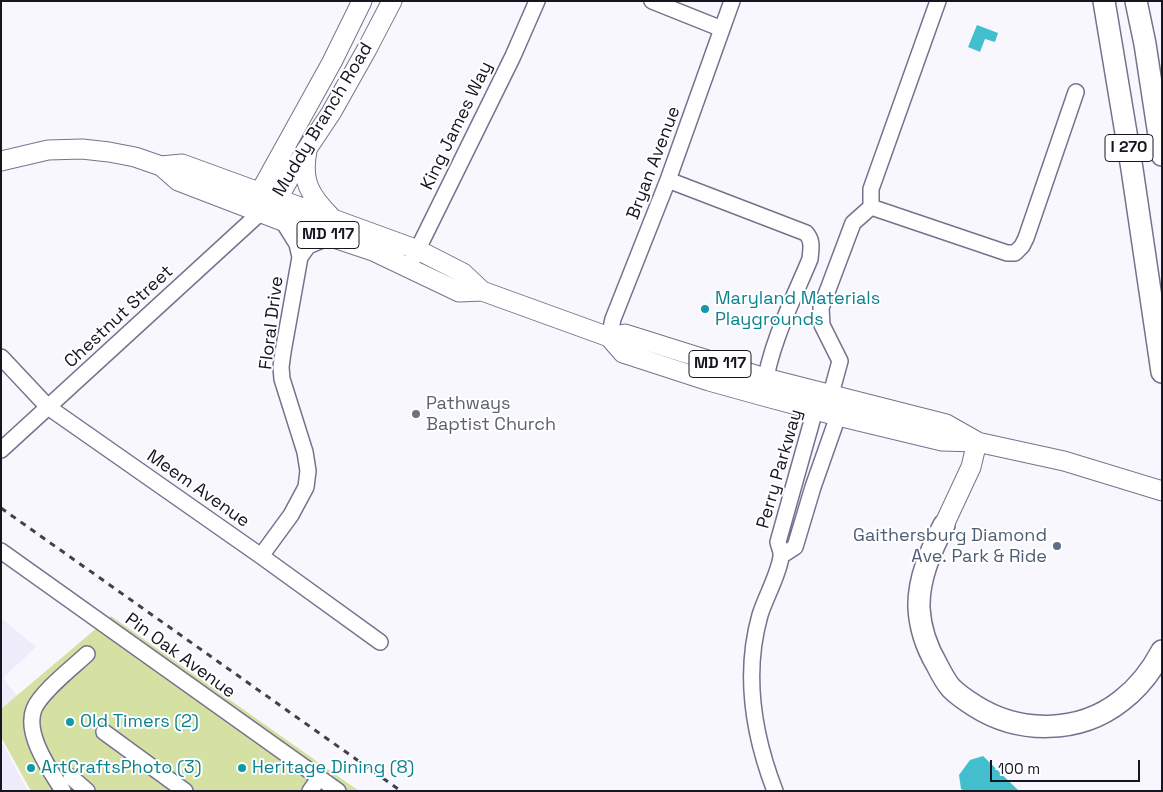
<!DOCTYPE html>
<style>
body{margin:0}
#map{position:relative;width:1163px;height:792px;overflow:hidden;background:#f9f7fe;font-family:"Space Grotesk",sans-serif}
canvas{display:block}
.frame{position:absolute;inset:0;border:2px solid #171520;pointer-events:none}
.scale{position:absolute;left:990px;top:760px;width:150px;height:22px;box-sizing:border-box;border:2px solid #171520;border-top:0;padding-left:6px;font-size:15px;line-height:18px;white-space:nowrap;color:#171520;-webkit-text-stroke:4px #fff;paint-order:stroke}
</style>
<div id="map">
<canvas width="1163" height="792"></canvas>
<div class="frame"></div>
<div class="scale">100 m</div>
</div>
<script>
const context = document.querySelector('canvas').getContext('2d');
context.lineJoin = 'round';
function fill(path, color) {
  context.fillStyle = color;
  context.fill(path, 'evenodd');
}
function trace(path, color, width, dash) {
  context.strokeStyle = color;
  context.lineWidth = width;
  context.lineCap = dash ? 'butt' : 'round';
  context.setLineDash(dash || []);
  context.stroke(path);
}
function drawText(font, color, halo, rows, align = 'center') {
  context.font = font + ' "Space Grotesk",sans-serif';
  context.lineWidth = 4;
  context.setLineDash([]);
  context.textBaseline = 'middle';
  context.strokeStyle = halo;
  context.fillStyle = color;
  for (const [text, x, y, turn = 0] of rows) {
    context.save();
    context.translate(x, y);
    context.rotate((+turn || 0) * Math.PI / 180);
    context.textAlign = isNaN(turn) ? turn : align;
    if (halo) context.strokeText(text, 0, 0);
    context.fillText(text, 0, 0);
    context.restore();
  }
}
const built = new Path2D(`
 M1,618L36,647L3,678L17,696L1,709Z
 M1,741L28,791H1Z`);
const green = new Path2D(`
 M111,616L359,791H31L1,737V709Z`);
const water = new Path2D(`
 M977,25L998,33L995,42L985,39L980,52L968,47Z
 M983,756L1019,791H965L961,789L959,775L970,760Z`);
const minor = new Path2D(`
 M652,1L722,29
 M668,180L806,233C813,241 811,248 810,259C793,300 770,344 764,389
 M871,207V189L938,1
 M300,257L308,246L332,236
 M413,259L513,56L537,1
 M609,337L613,319L668,180L732,1
 M1,357L48,407L261,556L380,642
 M1,450L261,212
 M1,551L338,791
 M261,556L291,515L306,487L308,471L305,452L282,379L281,367L283,352L300,257L297,244L282,220
 M781,556L795,547L813,487L838,416L831,394L840,361L822,325L821,308L853,223L871,207L1007,253H1015L1022,246L1026,238L1076,92
 M104,732L185,791
 M71,777L87,791
 M63,791C50,770 24,734 34,709C41,692 73,667 87,654
 M310,791L319,778
 M775,791C753,734 743,675 760,615C766,596 778,576 781,557C782,552 779,547 778,542L815,410L822,403`);
const major = new Path2D(`
 M307,151C301,181 310,196 331,217
 M1,161L48,150L82,149L109,152L135,157L161,166L178,181L277,219L373,251L459,292L482,291
 M161,166L182,164L418,250L463,273L482,291L609,337L623,353L709,381L763,396L838,416L942,441L977,442L1064,461L1162,491
 M261,203L260,192L332,62L362,1
 M268,206L278,198L299,161L331,113L367,49L392,1
 M609,337L625,334L765,378L946,424L976,441
 M944,525L971,467L977,442`);
const highway = new Path2D(`
 M1104,1L1132,169L1162,372
 M1136,1L1145,44L1162,155
 M944,525C931,550 918,579 919,608C920,628 927,648 937,665C941,673 945,681 951,688C958,695 967,701 975,706C1019,734 1079,734 1121,701C1138,688 1152,670 1162,651`);
const rail = new Path2D(`
 M1,508L401,791`);
const markers = [
 [705,309,5,"#0f9aa8"],
 [416,414,5,"#6b7280"],
 [1057,546,5,"#5c6f8a"],
 [70,722,5,"#0f9aa8"],
 [31,768,5,"#0f9aa8"],
 [242,768,5,"#0f9aa8"]
];
const shields = [
 [1129,148,48],
 [328,235,62],
 [720,364,62]
];
const shieldNames = [
 ["I 270",1129,148],
 ["MD 117",328,235],
 ["MD 117",720,364]
];
const streetNames = [
 ["Muddy Branch Road",323,120,-59],
 ["King James Way",457,126,-64],
 ["Bryan Avenue",654,163,-69],
 ["Chestnut Street",119,317,-43],
 ["Floral Drive",272,323,-83],
 ["Perry Parkway",780,469,-74],
 ["Meem Avenue",198,489,35],
 ["Pin Oak Avenue",180,656,36]
];
const cultureNames = [
 ["Maryland Materials",715,299],
 ["Playgrounds",715,320],
 ["Old Timers (2)",80,722],
 ["ArtCraftsPhoto (3)",41,768],
 ["Heritage Dining (8)",252,768]
];
const worshipNames = [
 ["Pathways",426,404],
 ["Baptist Church",426,425]
];
const serviceNames = [
 ["Gaithersburg Diamond",1047,536],
 ["Ave. Park & Ride",1047,557]
];
fill(built, '#eeebfb');
fill(green, '#d5e0a3');
fill(water, '#43becc');
trace(minor, '#77718e', 18);
trace(major, '#77718e', 21);
trace(highway, '#77718e', 24);
trace(minor, '#fff', 15);
trace(major, '#fff', 19);
trace(highway, '#fff', 21);
trace(rail, '#42404a', 3, [6, 6]);
for (const [x, y, r, color] of markers) {
  const dot = new Path2D();
  dot.arc(x, y, r, 0, 2 * Math.PI);
  context.fillStyle = color;
  context.fill(dot);
  trace(dot, '#fff', 2);
}
for (const [x, y, w] of shields) {
  const box = new Path2D();
  box.roundRect(x - w / 2, y - 13.5, w, 27, 4);
  context.fillStyle = '#fff';
  context.fill(box);
  trace(box, '#171520', 1);
}
drawText('bold 16px', '#171520', null, shieldNames);
drawText('18px', '#171520', '#fff', streetNames);
drawText('18px', '#0d838f', '#fff', cultureNames, 'left');
drawText('18px', '#5b616d', '#fff', worshipNames, 'left');
drawText('18px', '#4e5e75', '#fff', serviceNames, 'right');
</script>
